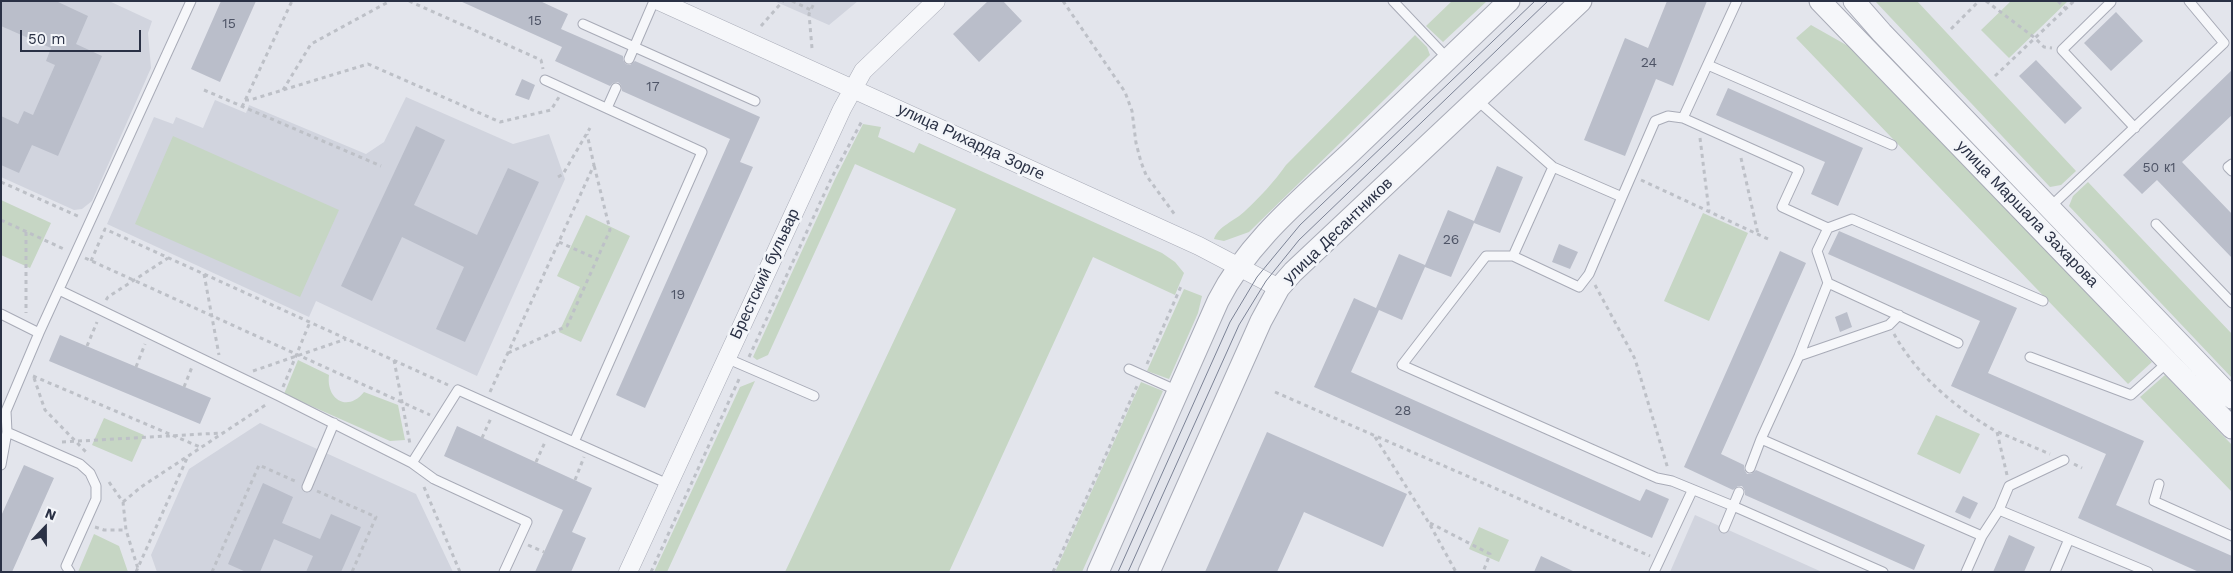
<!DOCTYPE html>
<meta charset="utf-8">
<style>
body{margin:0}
#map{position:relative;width:2233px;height:573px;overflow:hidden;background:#e3e5ec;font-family:"Work Sans",sans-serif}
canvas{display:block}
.frame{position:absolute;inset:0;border:2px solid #2a3145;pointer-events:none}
.north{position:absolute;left:20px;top:503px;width:50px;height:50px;-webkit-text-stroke:4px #f3f5f9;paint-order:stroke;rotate:22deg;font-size:14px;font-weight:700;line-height:20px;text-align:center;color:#2a3145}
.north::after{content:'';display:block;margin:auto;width:18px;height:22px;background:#2a3145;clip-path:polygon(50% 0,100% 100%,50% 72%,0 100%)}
.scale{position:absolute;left:20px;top:30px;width:121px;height:22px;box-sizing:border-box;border:2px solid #2a3145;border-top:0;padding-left:6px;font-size:15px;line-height:18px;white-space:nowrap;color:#2a3145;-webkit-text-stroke:4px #f3f5f9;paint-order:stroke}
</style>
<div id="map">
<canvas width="2233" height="573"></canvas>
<div class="frame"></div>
<div class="north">N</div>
<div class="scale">50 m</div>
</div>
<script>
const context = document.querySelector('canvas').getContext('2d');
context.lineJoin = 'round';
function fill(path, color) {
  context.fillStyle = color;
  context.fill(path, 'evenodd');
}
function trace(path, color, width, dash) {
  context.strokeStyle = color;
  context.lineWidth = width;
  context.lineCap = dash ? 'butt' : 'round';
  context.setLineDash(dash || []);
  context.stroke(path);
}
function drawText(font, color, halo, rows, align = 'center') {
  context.font = font + ' "Work Sans",sans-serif';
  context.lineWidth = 5;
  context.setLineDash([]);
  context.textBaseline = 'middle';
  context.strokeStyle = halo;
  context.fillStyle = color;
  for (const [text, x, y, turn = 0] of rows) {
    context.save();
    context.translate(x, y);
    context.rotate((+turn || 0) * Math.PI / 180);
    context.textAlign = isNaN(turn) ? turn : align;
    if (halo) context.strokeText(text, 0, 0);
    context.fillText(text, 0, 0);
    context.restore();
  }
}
const built = new Path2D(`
 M1,1H109L152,21L148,33L151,68L92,201L82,209L74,210L1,177Z
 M774,1H858L829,25Z
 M406,97L513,144L549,134L565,179L477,376L316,301L309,317L107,224L154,117L173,124L176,117L203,128L215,100L246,113L249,105L366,154L384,142Z
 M260,423L416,494L453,572H157L151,555L189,469Z
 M1695,515L1822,572H1670Z`);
const green = new Path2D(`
 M1452,1H1487L1443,42L1426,26Z
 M1875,1H1917L2076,171L2061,185L2050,187Z
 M2011,1H2068L2009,58L1981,30Z
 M1811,25L1857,51L2152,362L2128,384L1796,38Z
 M1415,35L1427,47L1430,55L1249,232L1224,241L1214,239C1218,226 1235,221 1245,211C1260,197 1274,182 1286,165Z
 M863,124L881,127L878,137L914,153L919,143L1162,253L1175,262L1184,273L1175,295L1093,257L949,572H785L956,209L855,164L768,355L757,360L753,357L835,179Z
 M173,136L339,210L300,297L135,224Z
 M2088,182L2232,334V378L2069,206L2073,196Z
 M1,200L51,223L30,268L1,255Z
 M1703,213L1748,233L1709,321L1664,301Z
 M586,215L630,236L581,342L559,332L580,287L557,276Z
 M1184,289L1202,296L1198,313L1169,379L1147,371Z
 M298,360L329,375C326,399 347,413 364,392L398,405L405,440L390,441L284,394Z
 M2165,375L2232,445V492L2140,397Z
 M755,381L667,572H654L740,387Z
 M1141,382L1163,391L1082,572H1055Z
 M1936,415L1980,434L1960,474L1917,454Z
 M104,418L144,435L132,462L92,445Z
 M1479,527L1509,540L1499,562L1469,549Z
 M94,534L119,546L128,572H78Z`);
const building = new Path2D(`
 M1,1H56L88,16L76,44L102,56L58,156L32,145L19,173L1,165V116L18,124L24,111L33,115L55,65L46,61L51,48L1,26Z
 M221,1H256L220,82L191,69Z
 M460,1H540L568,14L561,29L623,56V60L626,64L630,65L635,61L760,117L740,162L753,167L645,408L616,395L730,139L622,91L621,85L618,82L613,83L610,86L555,61L562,47Z
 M988,1H1003L1022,21L979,62L953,34Z
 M1667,1H1707L1673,86L1656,79L1625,156L1584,140L1625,38L1648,48Z
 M2116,12L2143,41L2111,71L2084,43Z
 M2036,60L2082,108L2065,124L2019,76Z
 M2232,70V115L2182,162L2232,214V258L2157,180L2142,194L2123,175Z
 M522,79L535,85L529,100L515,95Z
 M1728,88L1863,148L1838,206L1811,194L1825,162L1716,115Z
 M416,126L445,140L414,205L477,235L508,168L539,182L465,342L436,329L464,267L402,237L372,301L341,286Z
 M1497,166L1523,177L1500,233L1474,223L1451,277L1425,267L1402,320L1379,310L1351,372L1640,501L1646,489L1669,499L1652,538L1314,387L1354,298L1376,308L1399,254L1425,265L1448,210L1474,221Z
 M1839,231L2017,308L1988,373L2144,441L2116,505L2232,556V572H2199L2078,518L2106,454L1951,386L1980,321L1828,254Z
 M1559,244L1578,252L1570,269L1552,262Z
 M1780,251L1806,263L1721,454L1744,465V469L1747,474H1751L1756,470L1925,545L1914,570L1745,495V491L1742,486H1738L1733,490L1684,467Z
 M1847,312L1852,327L1840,332L1835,317Z
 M60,335L211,398L200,424L49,361Z
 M457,426L592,488L572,532L586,538L571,572H535L563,510L444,456Z
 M1267,432L1407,494L1383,547L1304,512L1277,572H1205Z
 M24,465L54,478L12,572H1V516Z
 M263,483L293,497L282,523L320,539L331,514L361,527L341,572H306L313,556L274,539L260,572H246L228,564Z
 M1963,496L1978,503L1970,519L1955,512Z
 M2009,535L2035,547L2024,572H1993Z
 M1541,556L1575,572H1534Z`);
const path = new Path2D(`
 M409,1L541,60L543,69
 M792,1L811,10
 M1063,1L1125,92L1132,111L1136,143L1141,162L1146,175L1175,215
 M1986,1L2035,38L2044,47L2052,48
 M2058,1L2066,9
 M761,26L783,1
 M1951,29L1979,1
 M812,48L809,14L815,1
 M1995,76L2074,1
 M204,90L381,166
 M283,90L311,44L390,1
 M245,100H250L368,64L500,122L551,110L559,97
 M242,107L292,1
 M1700,138L1709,211
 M1741,158L1758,234
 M558,177L563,174L590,128
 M1641,180L1768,239
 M1,182L80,217
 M1,220L66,250
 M26,232V313
 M559,242L597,259
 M85,258L430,415
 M91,261L105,229L448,385
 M204,274L219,355
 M1595,285L1635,359L1668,469
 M106,300L108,297L168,258
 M1894,334C1919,378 1955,407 1997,432L2007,475
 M87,346L97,322
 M508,353L567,326L610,230L594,165
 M749,357L832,177L863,119
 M394,360L410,444
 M1147,364L1182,284
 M136,367L145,344
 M253,371L346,339
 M33,376L200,447
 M34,378L45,410L87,453
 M184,387L192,367
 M283,387L310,322
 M490,392L594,165L587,134
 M1275,392L1650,556
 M1998,432L2050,454
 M1375,437L1429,523L1456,572
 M482,438L491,418
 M62,442L221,433
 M536,462L545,442
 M2074,464L2082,468
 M575,480L584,457
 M109,482L123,502L126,530L139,572
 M424,487L460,572
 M317,491L376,517L352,572
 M123,502L141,487L267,404
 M1430,523L1490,554L1483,572
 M95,527L104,530H126
 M528,545L544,552
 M136,572L188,456
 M212,572L259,465L297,482
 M651,572L740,377
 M1053,572L1137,386`);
const service = new Path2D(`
 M1393,1L1448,59
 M2111,2L2062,50L2135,128
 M583,24L755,101
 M629,59L654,1
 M1708,65L1892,145
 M545,80L702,152L574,442L668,484
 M1477,100L1553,167L1622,197L1655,121L1668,116L1683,118L1799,170L1782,207L1828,228L1817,251L1828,283L1799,356L1761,439L1982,536L1999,510L2009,486L2064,460
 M607,108L616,88
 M1683,118L1737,1
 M2232,164L2228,167L2232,171
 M1553,167L1513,256H1486L1402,365L1657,478L1672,481L1733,506L1883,572
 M2049,208L2224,43L2189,1
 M2156,224L2232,303
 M1828,228L1852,219L2043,301
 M1513,256L1579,287L1589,274L1622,197
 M1828,283L1958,343
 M59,290L279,396L412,463L458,390L574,442
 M1,314L39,333
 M1799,356L1889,325L1899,315
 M2030,357L2131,395L2168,362
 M726,358L814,396
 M1129,369L1178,391
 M7,432L80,464L90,473L96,486V499L66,566L70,572
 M412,463L434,479L527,522L504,572
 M1,465L7,432L6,411L39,333L191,1
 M1750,468L1761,439
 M2159,484L2154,501L2232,536
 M307,487L334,423
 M1999,510L2148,572
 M1724,528L1739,492
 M1654,572L1692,491
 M1966,572L1982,536
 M2055,572L2069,539`);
const minor = new Path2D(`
 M659,1L1199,246L1279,288
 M628,572L842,109L863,71L936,1`);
const tertiary = new Path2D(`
 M1820,1L2232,428
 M1854,1L1882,33L2232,398
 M1098,572L1218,301C1248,242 1301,199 1349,154C1402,103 1456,52 1509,1
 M1149,572L1261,321L1279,288L1293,272L1581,1`);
const tram = new Path2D(`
 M1118,572L1230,322L1257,277L1300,225L1535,1
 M1128,572L1239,325L1266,281L1299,240L1548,1`);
const numberNames = [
 ["15",535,21],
 ["15",229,24],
 ["24",1649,63],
 ["17",653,87],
 ["50 к1",2159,168],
 ["26",1451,240],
 ["19",678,295],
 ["28",1403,411]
];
const streetNames = [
 ["улица Рихарда Зорге",971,142,25],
 ["улица Маршала Захарова",2027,214,46],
 ["улица Десантников",1338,231,-44],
 ["Брестский бульвар",765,274,-65]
];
fill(built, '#d1d4de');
fill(green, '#c6d6c4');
fill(building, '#babeca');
trace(service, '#a8abb7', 11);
trace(minor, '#a8abb7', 19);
trace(tertiary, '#a8abb7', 23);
trace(path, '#bdc0c7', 3, [4, 4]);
trace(service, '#f6f7fa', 9);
trace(minor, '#f6f7fa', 18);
trace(tertiary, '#f6f7fa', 21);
trace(tram, '#7c8396', 1);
drawText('14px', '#4e5466', null, numberNames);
drawText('16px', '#2a3145', '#f3f5f9', streetNames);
</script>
